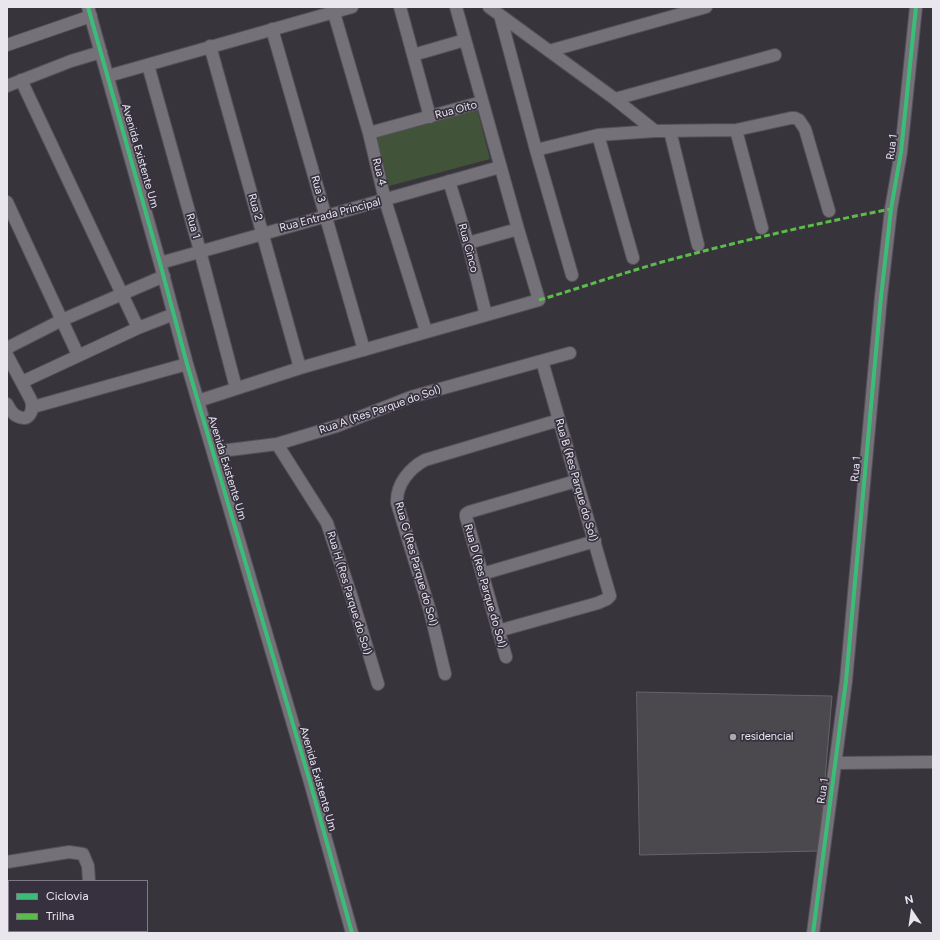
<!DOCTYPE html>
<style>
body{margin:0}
#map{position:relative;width:940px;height:940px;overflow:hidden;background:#38343c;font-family:Figtree,sans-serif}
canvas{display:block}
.frame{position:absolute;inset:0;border:8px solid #e9e6ee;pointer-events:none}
.legend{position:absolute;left:8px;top:880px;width:140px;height:52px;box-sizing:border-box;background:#37313f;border:1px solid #7e7985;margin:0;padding:5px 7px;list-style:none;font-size:12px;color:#e9e6ee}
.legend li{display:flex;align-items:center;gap:8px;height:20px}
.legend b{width:20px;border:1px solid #7e7985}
.north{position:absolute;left:892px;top:892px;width:40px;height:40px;-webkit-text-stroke:3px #37313f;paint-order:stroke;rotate:347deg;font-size:11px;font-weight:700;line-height:16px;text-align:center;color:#e9e6ee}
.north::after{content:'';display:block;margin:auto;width:14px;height:18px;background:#e9e6ee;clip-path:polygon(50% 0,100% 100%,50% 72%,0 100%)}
</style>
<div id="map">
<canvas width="940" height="940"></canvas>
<div class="frame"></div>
<ul class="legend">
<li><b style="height:5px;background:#3abd76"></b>Ciclovia</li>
<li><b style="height:5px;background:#5cbc4b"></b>Trilha</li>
</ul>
<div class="north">N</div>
</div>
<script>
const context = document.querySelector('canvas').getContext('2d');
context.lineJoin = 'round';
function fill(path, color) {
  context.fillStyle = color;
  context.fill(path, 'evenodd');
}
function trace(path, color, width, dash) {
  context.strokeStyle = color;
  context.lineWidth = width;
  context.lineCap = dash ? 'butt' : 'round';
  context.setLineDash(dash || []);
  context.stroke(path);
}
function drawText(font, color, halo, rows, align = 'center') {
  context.font = font + ' Figtree,sans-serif';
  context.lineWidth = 3.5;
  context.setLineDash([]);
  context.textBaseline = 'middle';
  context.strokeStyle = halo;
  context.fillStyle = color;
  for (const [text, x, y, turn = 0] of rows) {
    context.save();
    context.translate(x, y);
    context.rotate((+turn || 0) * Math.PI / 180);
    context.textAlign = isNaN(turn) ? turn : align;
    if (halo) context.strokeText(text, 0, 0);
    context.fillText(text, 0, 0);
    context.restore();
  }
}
const green = new Path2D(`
 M477,109L490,159L389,186L376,136Z`);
const building = new Path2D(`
 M637,692L832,696L819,851L640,855Z`);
const street = new Path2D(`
 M88,7L160,263L187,364L310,782L352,933
 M400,7L430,117
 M489,7L615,99L655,131
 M334,13L369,133L385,200L426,331
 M500,15L536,150L572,275
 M272,29L364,350
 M7,45L91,16
 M210,46L300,368
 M549,51L706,7
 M413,55L465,40
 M148,65L200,251L236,388
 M108,76L352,7
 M21,80L138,328
 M7,86L71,61L101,52
 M615,99L775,55
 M736,130L762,228
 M670,131L698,245
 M369,133L482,102
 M598,135L633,258
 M536,150L598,135L655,131L736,130L791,118H795L799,120L805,129L829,211
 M449,181L468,243L486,315
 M7,202L78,355
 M468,243L518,229
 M160,263L500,167
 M7,348L62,320L164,276
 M7,355L31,400C34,411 29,423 17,416C12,414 9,408 7,404
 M22,382L138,328L174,314
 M198,401L300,368L539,300L518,229L456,7
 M33,407L187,364
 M277,444L327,523L352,598L378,684
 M213,452L277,444L337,426L411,397L570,353
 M482,574L595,541
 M498,631L598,603L607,599L610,596L542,361
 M506,657L466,517V514L469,512L576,481
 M445,674L430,611L397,503C396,484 410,468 425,460L559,420
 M836,763L933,762
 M7,862L69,852L83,854L88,866L89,881
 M92,931L93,933
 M813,933L846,681L881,297L891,209L901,152L916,7`);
const quiet = new Path2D(`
 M539,300C584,287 628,271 673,259C745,240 818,223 891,209`);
const cycleway = new Path2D(`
 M88,7L160,263L187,364L310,782L352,933
 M813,933L846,681L881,297L891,209L901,152L916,7`);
const markers = [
 [733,737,4,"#aba8b0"]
];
const streetNames = [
 ["Rua Oito",456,110,-15],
 ["Rua 1",892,147,-83],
 ["Avenida Existente Um",140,156,74],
 ["Rua 4",379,172,76],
 ["Rua 3",318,189,74],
 ["Rua 2",255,207,74],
 ["Rua Entrada Principal",330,215,-15],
 ["Rua 1",193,226,74],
 ["Rua Cinco",468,248,75],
 ["Rua A (Res Parque do Sol)",380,410,-19],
 ["Avenida Existente Um",227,468,73],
 ["Rua 1",856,469,-85],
 ["Rua B (Res Parque do Sol)",576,480,74],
 ["Rua G (Res Parque do Sol)",416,564,74],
 ["Rua D (Res Parque do Sol)",485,586,74],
 ["Rua H (Res Parque do Sol)",349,593,73],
 ["Avenida Existente Um",318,779,74],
 ["Rua 1",823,791,-82]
];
const poiNames = [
 ["residencial",741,737]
];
fill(green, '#415439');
fill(building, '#4b484e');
trace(building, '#67636a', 1);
trace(street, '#545158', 14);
trace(street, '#747178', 12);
trace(quiet, '#5cbc4b', 3, [6, 3]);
trace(cycleway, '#3abd76', 4);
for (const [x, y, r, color] of markers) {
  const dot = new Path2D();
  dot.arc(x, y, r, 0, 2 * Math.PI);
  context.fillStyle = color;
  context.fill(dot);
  trace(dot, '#37313f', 1.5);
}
drawText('11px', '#e9e6ee', '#37313f', streetNames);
drawText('11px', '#e9e6ee', '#37313f', poiNames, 'left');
</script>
